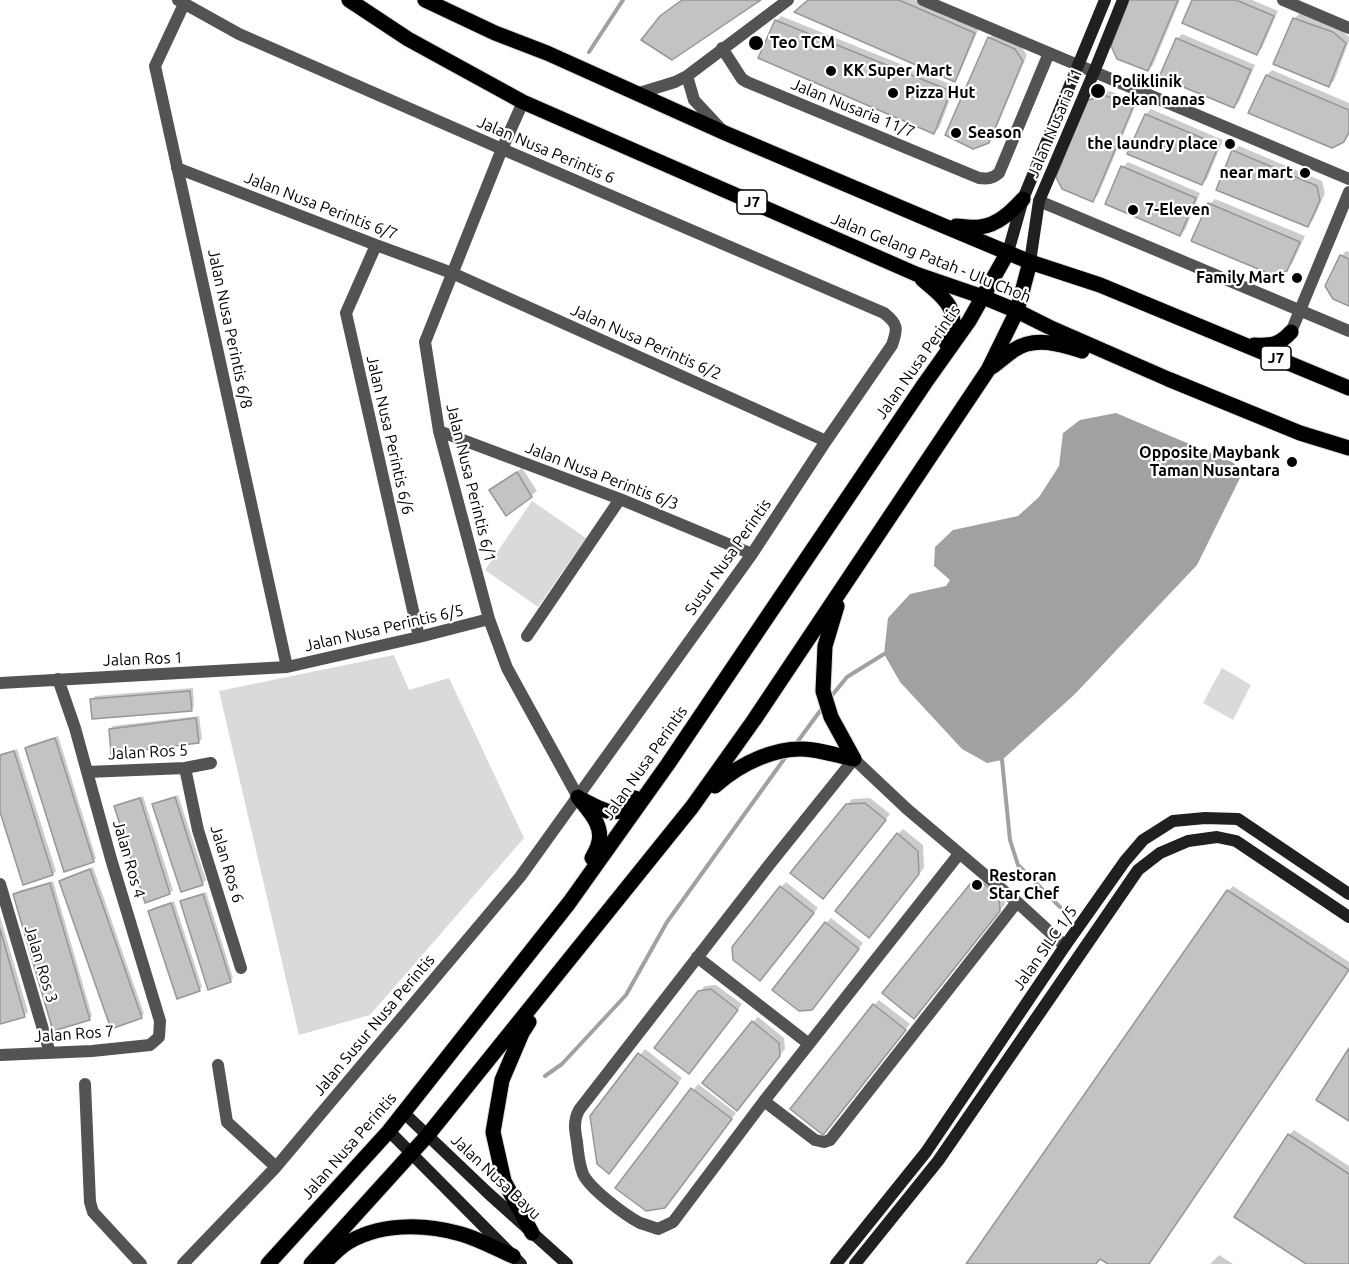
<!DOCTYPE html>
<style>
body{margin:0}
canvas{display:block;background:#fff}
</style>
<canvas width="1349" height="1264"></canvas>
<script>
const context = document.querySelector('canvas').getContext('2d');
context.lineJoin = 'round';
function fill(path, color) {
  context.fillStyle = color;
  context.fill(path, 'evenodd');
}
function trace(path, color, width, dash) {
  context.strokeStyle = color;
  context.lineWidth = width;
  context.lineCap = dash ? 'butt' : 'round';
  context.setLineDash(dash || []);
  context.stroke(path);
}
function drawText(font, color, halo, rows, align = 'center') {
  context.font = font + ' Ubuntu,sans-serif';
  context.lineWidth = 4.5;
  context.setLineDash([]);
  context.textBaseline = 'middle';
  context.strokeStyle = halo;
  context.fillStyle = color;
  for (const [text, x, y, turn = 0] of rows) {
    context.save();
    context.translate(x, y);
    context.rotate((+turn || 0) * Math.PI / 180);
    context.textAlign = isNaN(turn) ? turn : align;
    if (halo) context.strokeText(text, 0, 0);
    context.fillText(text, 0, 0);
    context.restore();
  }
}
const green = new Path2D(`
 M532,501L586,538L538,607L485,570Z
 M394,655L409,690L449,678L524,838L370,1015L299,1035L219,691Z
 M1222,668L1251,685L1233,720L1203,703Z`);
const water = new Path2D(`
 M1116,413L1232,462L1240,469V478L1197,565L1075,694L1002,760L987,763L962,749L900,682L884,654L888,618L910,594L946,586L950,580L934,566L935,547L953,530L1018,516L1039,497L1059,466L1063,433L1080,420Z`);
const shadow = new Path2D(`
 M809,0H915L979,28L959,75L954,80Z
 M1131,0H1180L1153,65L1148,70Z
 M1194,0H1252L1278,11L1262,48L1257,53Z
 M1300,13L1338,27L1349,37V41L1334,81L1328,86L1294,19Z
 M781,16L955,86L939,128L934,133L776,21Z
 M995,32L1020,45L1027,55L993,136L988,142L947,134L990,37Z
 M1182,34L1255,65L1239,102L1234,107L1177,39Z
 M1272,70L1349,103V135L1344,141L1267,75Z
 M1110,91L1137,102L1098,195L1093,200L1087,102L1093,96Z
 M1151,109L1223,140L1207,179L1202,184L1146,114Z
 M1239,146L1322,181L1325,193L1313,220L1308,225L1234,151Z
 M1128,162L1200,193L1185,230L1180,235L1123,167Z
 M1215,199L1305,236L1292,264L1286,269L1193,240L1210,204Z
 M1346,251L1349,252V304L1341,256Z
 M522,468L537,491L507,514L496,486Z
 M193,688L194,706L191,710L92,699L95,696Z
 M199,716L202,739L198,742L110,729L113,726Z
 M58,736L96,858L93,861L26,748L29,745Z
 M17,749L56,871L53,874L0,807V754Z
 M178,795L206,880L203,883L182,890L154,805L157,802Z
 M143,796L173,890L170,893L115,807L118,804Z
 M870,798L890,814L828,892L847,805L852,799Z
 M903,829L923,845L924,868L874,931L898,834Z
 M93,867L144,1014L141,1017L61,881L64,878Z
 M988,877L1003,892L1005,904L919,1012L971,885L976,879Z
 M53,881L92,1016L89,1019L15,894L18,891Z
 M786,882L818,908L760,979L781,887Z
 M1233,886L1349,962V970L1149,1264H1111L1101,1257L1096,1264H968L1228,891Z
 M206,892L233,978L230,981L181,902L185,899Z
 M174,901L202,987L199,990L150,911L153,908Z
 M0,916L28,1012L24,1016L0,1023Z
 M831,918L863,943L817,1003L826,923Z
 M716,985L742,1004L694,1067L699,992L705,986Z
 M879,1000L910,1024L828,1128L874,1005Z
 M758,1017L784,1038L785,1049L742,1104L753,1022Z
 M645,1049L682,1078L614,1167L592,1116Z
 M698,1084L736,1113L670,1201L617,1188Z
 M1294,1130L1349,1166V1264H1309L1289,1135Z
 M1219,1255L1233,1264H1210Z`);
const stream = new Path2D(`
 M589,52L623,0
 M829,699L847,677L884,654
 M795,745L823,707
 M1002,760L1010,840L1018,865L1060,907
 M545,1076L562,1064L626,995L667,922L787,755`);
const building = new Path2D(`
 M682,0H761L672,60L641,40L660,16Z
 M808,0H899L975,33L955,82L794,12Z
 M1129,0H1178L1148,71L1117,59L1111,46Z
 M1192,0H1236L1274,16L1257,55L1182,23Z
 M1293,18L1333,32L1346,43L1329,87L1273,64Z
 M775,20L951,91L934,134L758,58Z
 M988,37L1015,49L1023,61L989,143L973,149L945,135Z
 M1176,38L1251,70L1234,108L1159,77Z
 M1266,75L1349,110V132L1344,142L1332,148L1248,113Z
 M1104,95L1133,107L1093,202L1062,189L1056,177L1086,101Z
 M1145,114L1219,145L1202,185L1127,154Z
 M1232,150L1317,186L1320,200L1308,227L1216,190Z
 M1121,166L1196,198L1180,236L1105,204Z
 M1208,203L1300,242L1287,271L1275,276L1191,241Z
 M1340,255L1349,259V306L1333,299L1325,286Z
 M517,472L532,497L506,516L489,490Z
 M190,691L192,711L92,719L90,699Z
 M196,718L199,743L111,754L109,729Z
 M55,738L94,862L64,872L25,748Z
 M14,751L53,875L23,885L0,812V755Z
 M175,797L203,885L181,892L152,804Z
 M140,798L170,894L145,903L114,806Z
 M865,803L886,820L823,899L790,873L846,804Z
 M897,833L918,851L919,874L869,938L835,911Z
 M90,869L142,1018L111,1029L59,881Z
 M982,882L999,897L1000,911L914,1019L882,993L970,884Z
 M50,883L90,1020L53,1031L13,894Z
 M780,886L814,913L760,981L733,960L732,947Z
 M1227,890L1349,970L1149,1264H1108L1100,1259L1096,1264H966Z
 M203,894L231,982L208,990L180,901Z
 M171,903L200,991L177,999L148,911Z
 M825,922L859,949L812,1010L799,1011L772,990Z
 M0,929L25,1017L0,1024Z
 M711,989L738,1010L689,1074L654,1048L698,991Z
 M873,1004L906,1030L823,1135L790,1109Z
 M752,1021L779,1043L780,1056L737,1111L702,1083Z
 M1349,1048V1121L1316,1100Z
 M638,1053L678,1083L609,1174L597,1164L590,1116Z
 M691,1088L732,1119L665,1208L646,1211L615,1188Z
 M1288,1134L1349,1174V1264H1306L1234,1217Z`);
const street = new Path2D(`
 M178,0L239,34L502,149L884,313C898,324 898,328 892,345L826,441L752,554L520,877L276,1167L183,1264
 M923,0L1349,179
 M1283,0L1349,28
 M184,4L155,66L287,667
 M722,48L742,79L747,82L979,178C987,179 992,179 999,173L1049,53
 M687,76L694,100L721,129
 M636,94L675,82L687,76L788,0
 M523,102L502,149L425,342L439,431L489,619L507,668L578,797
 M177,168L376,245L452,273L826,441
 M1039,201L1349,331
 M376,245L346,313L419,637
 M1291,332L1349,192
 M439,431L620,499L752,554
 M527,636L620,499
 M0,683L287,667L419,637L489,619
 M185,768L198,830L241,968
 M87,772L185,768L211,763
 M959,854L764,1101L673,1222L658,1229C653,1227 646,1225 640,1223C625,1215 590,1189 583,1174C579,1164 578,1153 577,1142C575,1131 573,1121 579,1110L769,865L854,759L907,809L1017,902L1065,946
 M0,884L50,1053
 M697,957L809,1044
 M0,1055L92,1051L150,1045L159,1037L160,1021L111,859L75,728L58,679
 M218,1065L227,1122L276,1167
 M85,1084L90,1202L93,1212L141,1264
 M764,1101L815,1140L824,1142L830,1140L1017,902`);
const secondary = new Path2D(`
 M1008,252L1023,199L1105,0
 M1030,262L1039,201L1094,72L1123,0
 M403,1112L488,1193L567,1264
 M389,1131L521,1264
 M836,1264L926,1152L1065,946L1125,861L1143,840L1173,821L1205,818L1238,819L1349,894
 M855,1264L938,1161L1138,870L1160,853L1188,841L1217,837L1236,841L1349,917`);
const primary = new Path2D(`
 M349,0L408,39L523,102L916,274L983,297L1017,311L1049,327L1168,379L1300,433L1349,448
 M425,0L495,33L547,53L725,133L944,226L1030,262L1100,285L1349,388
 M956,226C963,226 972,228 980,227C998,225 1012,211 1023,199
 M922,279C946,300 963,310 946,343
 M1254,345C1272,346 1279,345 1291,332
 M992,367C999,362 1007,355 1014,350C1035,336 1060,344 1082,351
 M837,606L825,646L823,691L831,717L854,759
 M715,786C739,764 779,744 813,750C826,752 840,756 854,759
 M578,797C588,810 605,826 598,845C597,849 594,854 592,858
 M583,800C595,806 611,817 625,809C629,807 632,801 635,798
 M529,1022L522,1033L502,1080L493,1132L504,1181L532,1233
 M268,1264L389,1131L569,903L668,764L925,383L969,321L1008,252
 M311,1264L427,1136L692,807L754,720L988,370L1017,311L1030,262
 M323,1264C330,1258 336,1251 344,1245C377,1223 423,1223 461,1234C479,1239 496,1249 513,1256`);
const markers = [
 [756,43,8,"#000"],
 [831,71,6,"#000"],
 [1098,91,8,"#000"],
 [893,93,6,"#000"],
 [956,133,6,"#000"],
 [1230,144,6,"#000"],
 [1305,173,6,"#000"],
 [1133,210,6,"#000"],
 [1297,278,6,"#000"],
 [1292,462,6,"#000"],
 [977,885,6,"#000"]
];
const shields = [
 [752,202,30],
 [1276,358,30]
];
const shieldNames = [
 ["J7",752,202],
 ["J7",1276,358]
];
const poiNames = [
 ["Teo TCM",770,43],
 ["KK Super Mart",843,71],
 ["Poliklinik",1112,82],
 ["pekan nanas",1112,100],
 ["Pizza Hut",905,93],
 ["Season",968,133],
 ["the laundry place",1218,144,"right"],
 ["near mart",1293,173,"right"],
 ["7-Eleven",1145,210],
 ["Family Mart",1285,278,"right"],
 ["Opposite Maybank",1280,453,"right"],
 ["Taman Nusantara",1280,471,"right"],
 ["Restoran",989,876],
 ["Star Chef",989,894]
];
const streetNames = [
 ["Jalan Nusaria 11/7",853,108,22],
 ["Jalan Nusaria 11",1055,123,-67],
 ["Jalan Nusa Perintis 6",546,150,23],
 ["Jalan Nusa Perintis 6/7",321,206,21],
 ["Jalan Gelang Patah - Ulu Choh",931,258,22],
 ["Jalan Nusa Perintis 6/8",230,329,78],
 ["Jalan Nusa Perintis 6/2",646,342,24],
 ["Jalan Nusa Perintis",918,362,-55],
 ["Jalan Nusa Perintis 6/6",390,435,77],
 ["Jalan Nusa Perintis 6/3",602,476,21],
 ["Jalan Nusa Perintis 6/1",471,483,76],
 ["Susur Nusa Perintis",728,557,-55],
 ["Jalan Nusa Perintis 6/5",384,628,-13],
 ["Jalan Ros 1",143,659,-2],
 ["Jalan Ros 5",148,752,-3],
 ["Jalan Nusa Perintis",645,763,-55],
 ["Jalan Ros 4",129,859,74],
 ["Jalan Ros 6",227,864,73],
 ["Jalan SILC 1/5",1045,948,-55],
 ["Jalan Ros 3",41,964,73],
 ["Jalan Susur Nusa Perintis",374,1025,-50],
 ["Jalan Ros 7",74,1034,-4],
 ["Jalan Nusa Perintis",349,1146,-49],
 ["Jalan Nusa Bayu",496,1177,43]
];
fill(green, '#dadada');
fill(water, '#a1a1a1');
fill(shadow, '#0003');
trace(stream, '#a1a1a1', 4);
fill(building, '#c3c3c3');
trace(building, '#979797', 1.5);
trace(primary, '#dbdbdb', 17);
trace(street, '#535353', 12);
trace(secondary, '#202020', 12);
trace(primary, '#000', 15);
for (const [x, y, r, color] of markers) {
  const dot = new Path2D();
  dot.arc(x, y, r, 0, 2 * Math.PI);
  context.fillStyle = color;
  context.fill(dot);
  trace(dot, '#fff', 2);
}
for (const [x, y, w] of shields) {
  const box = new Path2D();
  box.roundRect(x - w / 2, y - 12, w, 24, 4.5);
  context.fillStyle = '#fff';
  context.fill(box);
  trace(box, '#000', 1.5);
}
drawText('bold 15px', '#000', null, shieldNames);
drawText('bold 16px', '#000', '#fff', poiNames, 'left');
drawText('16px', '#000', '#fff', streetNames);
</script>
